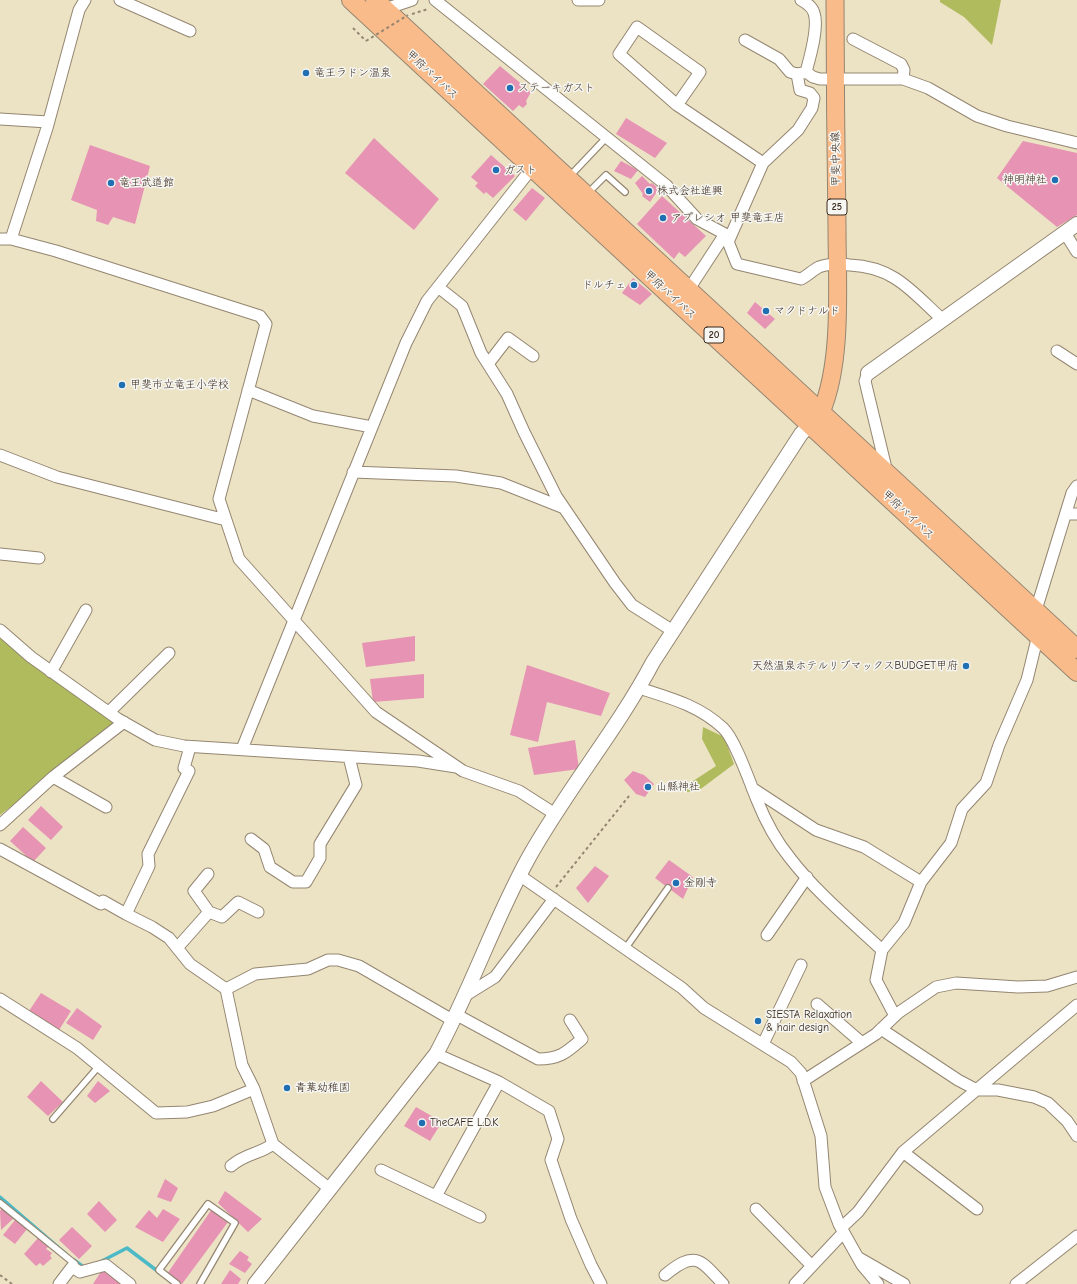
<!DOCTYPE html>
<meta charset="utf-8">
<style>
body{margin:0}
canvas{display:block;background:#ece2c4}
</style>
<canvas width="1077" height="1284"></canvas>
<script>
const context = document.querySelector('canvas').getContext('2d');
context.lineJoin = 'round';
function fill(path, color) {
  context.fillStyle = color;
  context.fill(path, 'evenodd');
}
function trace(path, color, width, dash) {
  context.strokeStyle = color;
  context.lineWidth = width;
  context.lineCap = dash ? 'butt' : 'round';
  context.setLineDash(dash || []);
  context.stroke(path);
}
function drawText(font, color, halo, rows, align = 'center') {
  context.font = font + ' "Comic Neue","Klee One",sans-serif';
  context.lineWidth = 3;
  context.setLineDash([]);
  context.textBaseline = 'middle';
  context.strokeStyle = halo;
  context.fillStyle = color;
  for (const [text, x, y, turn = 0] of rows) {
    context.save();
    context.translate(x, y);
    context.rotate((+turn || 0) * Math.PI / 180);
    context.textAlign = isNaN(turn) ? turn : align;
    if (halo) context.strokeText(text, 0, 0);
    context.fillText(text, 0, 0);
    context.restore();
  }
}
const green = new Path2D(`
 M940,0H1001L992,45L964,17L940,2Z
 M0,633L120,722L0,815Z
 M703,727L724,737L734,764L698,791L685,792L684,787L716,766L702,739Z`);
const stream = new Path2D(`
 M0,1197L66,1254
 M74,1260L85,1268
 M100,1262L127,1248L160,1273`);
const building = new Path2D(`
 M500,66L531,92L526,101L527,104L523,108L519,105L513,111L483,84Z
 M626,118L667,143L655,158L616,134Z
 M374,138L439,199L414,230L345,173Z
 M1023,141L1077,153V215L1057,227L997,178Z
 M90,145L150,166L135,224L113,217L108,225L96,221L97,210L71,200Z
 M491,155L515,176L493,198L486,192L484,194L475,186L478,183L471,177Z
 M621,161L638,170L631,179L614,171Z
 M642,176L650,184L652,183L659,189L650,202L642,196L643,194L635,183Z
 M532,188L545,198L526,221L513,210Z
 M662,196L706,236L685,257L679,252L674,259L637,224Z
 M633,278L652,294L640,305L622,293Z
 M755,302L775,319L765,329L747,313Z
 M415,636V661L366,667L362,643Z
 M527,665L610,693L601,716L547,702L538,742L510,735Z
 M424,674V698L373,702L370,679Z
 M575,740L579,769L534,775L528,748Z
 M633,771L644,775L654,784L645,797L636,794L624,780Z
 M41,806L63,827L51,840L28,820Z
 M23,827L46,848L33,862L10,841Z
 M669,860L693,877L683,899L655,878Z
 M595,866L609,876L588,903L576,888Z
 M41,993L71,1011L59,1030L29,1011Z
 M77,1008L102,1026L93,1040L66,1023Z
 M41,1081L63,1102L48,1116L27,1097Z
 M98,1081L110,1091L95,1103L87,1096Z
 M416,1107L442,1122L430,1141L404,1126Z
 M165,1179L178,1188L171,1202L157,1197Z
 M225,1191L262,1219L248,1232L218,1203Z
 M99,1201L117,1220L105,1232L87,1214Z
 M2,1208L14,1218L1,1230L0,1211Z
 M163,1209L180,1219L163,1242L135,1227L149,1210L157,1218Z
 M212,1209L228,1222L182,1284L167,1274Z
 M15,1220L27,1229L15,1244L3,1235Z
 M72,1227L92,1246L79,1259L59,1240Z
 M38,1238L48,1247L46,1249L52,1253L50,1256L52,1258L43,1266L40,1263L36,1266L24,1254Z
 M240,1251L249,1257L247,1260L252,1264L245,1273L229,1264Z
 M102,1270L105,1272L106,1270L124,1284H93Z
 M230,1270L241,1279L238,1284H221Z`);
const path = new Path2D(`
 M412,14L428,9
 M353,28L366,41
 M556,887L629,796
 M0,1275L12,1284`);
const service = new Path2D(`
 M569,177L606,138
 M588,193L606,175L625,192
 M625,949L668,888
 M53,1119L99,1066
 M0,1203L75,1264L73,1267
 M177,1284L159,1270L208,1204L235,1223L200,1284`);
const minor = new Path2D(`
 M120,0L190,31
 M435,0L666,185L697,219L725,234L737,264L801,279C807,276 813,270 819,267C829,263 840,264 850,265C895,267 912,292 943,320
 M578,0H599
 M801,0C806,3 812,6 814,13C819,27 810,57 806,72L813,77L820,79H903L928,88L977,116L1007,126L1077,143
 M385,9L412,0
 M853,39L901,64L904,70L903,79
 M745,40L779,59L790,72L797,74L803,73
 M677,105L700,72L637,27L619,54L677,105L763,163
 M0,119L48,122
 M1065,233L1077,252
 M0,239H11L56,251L260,316L266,324L219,499L226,520L57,477L0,455
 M11,239L47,128L79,10L85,0
 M728,242L763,163L798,130L812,108L814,98L810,93L800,90L797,74
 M438,287L462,306L481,353L507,394L524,432L556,496L615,583L632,605L673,631
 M689,289L725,234
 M1057,351L1077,364
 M488,364L508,338L533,356
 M868,373L865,381L885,464L883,471
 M248,390L313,416L372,427
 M353,472L456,476L501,483L564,508
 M1066,514H1077
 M226,520L239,559L376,712L463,771L519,791L555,814
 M0,554L39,558
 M1036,610L1072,493L1077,486
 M0,630L31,657L118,719L155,740L184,746L418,761L456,767
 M51,672L86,610
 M639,688C670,698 698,705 723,728C735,739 750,783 757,800C765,820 776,841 790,858C816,892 851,921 882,950L876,980L895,1016
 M109,712L169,653
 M190,747L184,768L189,771L148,854L149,866L126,914L152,927L169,938L190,964L226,989L242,1065L254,1089L273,1144L330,1189
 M242,749L406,343L427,301L532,168
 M53,777L106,807
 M752,788L816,830L864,847L921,882L904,923L882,950
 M0,825L53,777L124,722
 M251,839L264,849L270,867L293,882H306L320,858V844L356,785L349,757
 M0,849L101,904L103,901L126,914
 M519,875L682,988L704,1008L791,1062L801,1073L821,1136L825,1187L839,1224L862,1265L878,1284
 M921,882L951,843L962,809L986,783L999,745L1027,680L1038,635
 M209,912L222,917L238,902L258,912
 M767,935L807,877
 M177,948L209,912L194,891L208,874
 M226,989L255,974L308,969L328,960H338L359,966L454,1021
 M466,995L495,977L554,899
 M0,999L77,1048L156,1113L187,1112L213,1106L254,1089
 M817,1004L862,1043
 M457,1015L538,1059C560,1059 567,1052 582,1039L570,1020
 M881,1029L958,1080L977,1090H998L1034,1097L1048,1103L1067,1121L1077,1136
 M763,1044L801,965
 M436,1054L499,1082L549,1111L558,1139L551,1160L571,1219L591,1265L601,1284
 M803,1081L876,1034L898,1013L936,987L956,983L1018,987L1047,986L1077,977
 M903,1152L977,1209
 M231,1166C246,1153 258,1155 273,1144
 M381,1170L480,1217
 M436,1196L499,1082
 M756,1209L812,1266
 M841,1228L858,1212L903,1152L1077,1005
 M859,1258L904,1284
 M665,1275C695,1250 700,1259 723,1284
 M59,1284L72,1267L80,1272L106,1265L130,1284
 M795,1284L843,1233
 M1016,1284L1077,1236`);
const tertiary = new Path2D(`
 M868,373L1077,224
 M255,1284L436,1054C471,990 494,920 529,857C567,789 617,730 653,662L801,434L816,418`);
const primary = new Path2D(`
 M821,412C843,362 837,282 837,227C836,151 835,76 835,0`);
const trunk = new Path2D(`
 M351,0L1077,672
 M375,0L1077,649`);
const pathBridge = new Path2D(`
 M366,41L408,15`);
const markers = [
 [306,73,4,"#1f6fb2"],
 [510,88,4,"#1f6fb2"],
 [496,170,4,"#1f6fb2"],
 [1055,180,4,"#1f6fb2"],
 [111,183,4,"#1f6fb2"],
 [649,191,4,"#1f6fb2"],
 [663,218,4,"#1f6fb2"],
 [634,285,4,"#1f6fb2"],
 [766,311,4,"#1f6fb2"],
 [122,385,4,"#1f6fb2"],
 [966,666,4,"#1f6fb2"],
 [648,787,4,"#1f6fb2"],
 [676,883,4,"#1f6fb2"],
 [758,1021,4,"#1f6fb2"],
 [287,1088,4,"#1f6fb2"],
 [422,1123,4,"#1f6fb2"]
];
const shields = [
 [837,207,20],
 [714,335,20]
];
const shieldNames = [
 ["25",837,207],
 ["20",714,335]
];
const poiNames = [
 ["竜王ラドン温泉",314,73],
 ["ステーキガスト",518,88],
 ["ガスト",504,170],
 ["神明神社",1047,180,"right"],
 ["竜王武道館",119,183],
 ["株式会社進興",657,191],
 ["アプレシオ 甲斐竜王店",671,218],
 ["ドルチェ",626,285,"right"],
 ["マクドナルド",774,311],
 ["甲斐市立竜王小学校",130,385],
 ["天然温泉ホテルリブマックスBUDGET甲府",958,666,"right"],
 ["山縣神社",656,787],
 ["金剛寺",684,883],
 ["SIESTA Relaxation",766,1015],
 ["& hair design",766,1028],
 ["青葉幼稚園",295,1088],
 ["TheCAFE L.D.K",430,1123]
];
const streetNames = [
 ["甲府バイパス",432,75,43],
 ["甲斐中央線",836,159,-91],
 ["甲府バイパス",670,295,43],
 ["甲府バイパス",908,515,43]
];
fill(green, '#afbb5d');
trace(stream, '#4cbac6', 3.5);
fill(building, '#e693b4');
trace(service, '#948671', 8);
trace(minor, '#948671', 13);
trace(tertiary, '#948671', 16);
trace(primary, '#948671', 19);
trace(trunk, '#948671', 20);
trace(path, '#948671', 2, [3, 3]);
trace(service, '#fff', 5.5);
trace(minor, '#fff', 11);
trace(tertiary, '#fff', 14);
trace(primary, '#fabb8b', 17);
trace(trunk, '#fabb8b', 18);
trace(pathBridge, '#948671', 2, [3, 3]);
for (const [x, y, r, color] of markers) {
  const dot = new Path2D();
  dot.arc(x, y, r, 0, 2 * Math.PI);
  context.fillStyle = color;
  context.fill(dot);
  trace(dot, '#f6f6f2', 1.5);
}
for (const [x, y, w] of shields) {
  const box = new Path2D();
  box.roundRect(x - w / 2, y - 8, w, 16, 3);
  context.fillStyle = '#f6f6f2';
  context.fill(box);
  trace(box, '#3b2a1e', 1);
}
drawText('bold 10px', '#3b2a1e', null, shieldNames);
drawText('11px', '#3b2a1e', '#f6f6f2', poiNames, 'left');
drawText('11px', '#3b2a1e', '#f6f6f2', streetNames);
</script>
